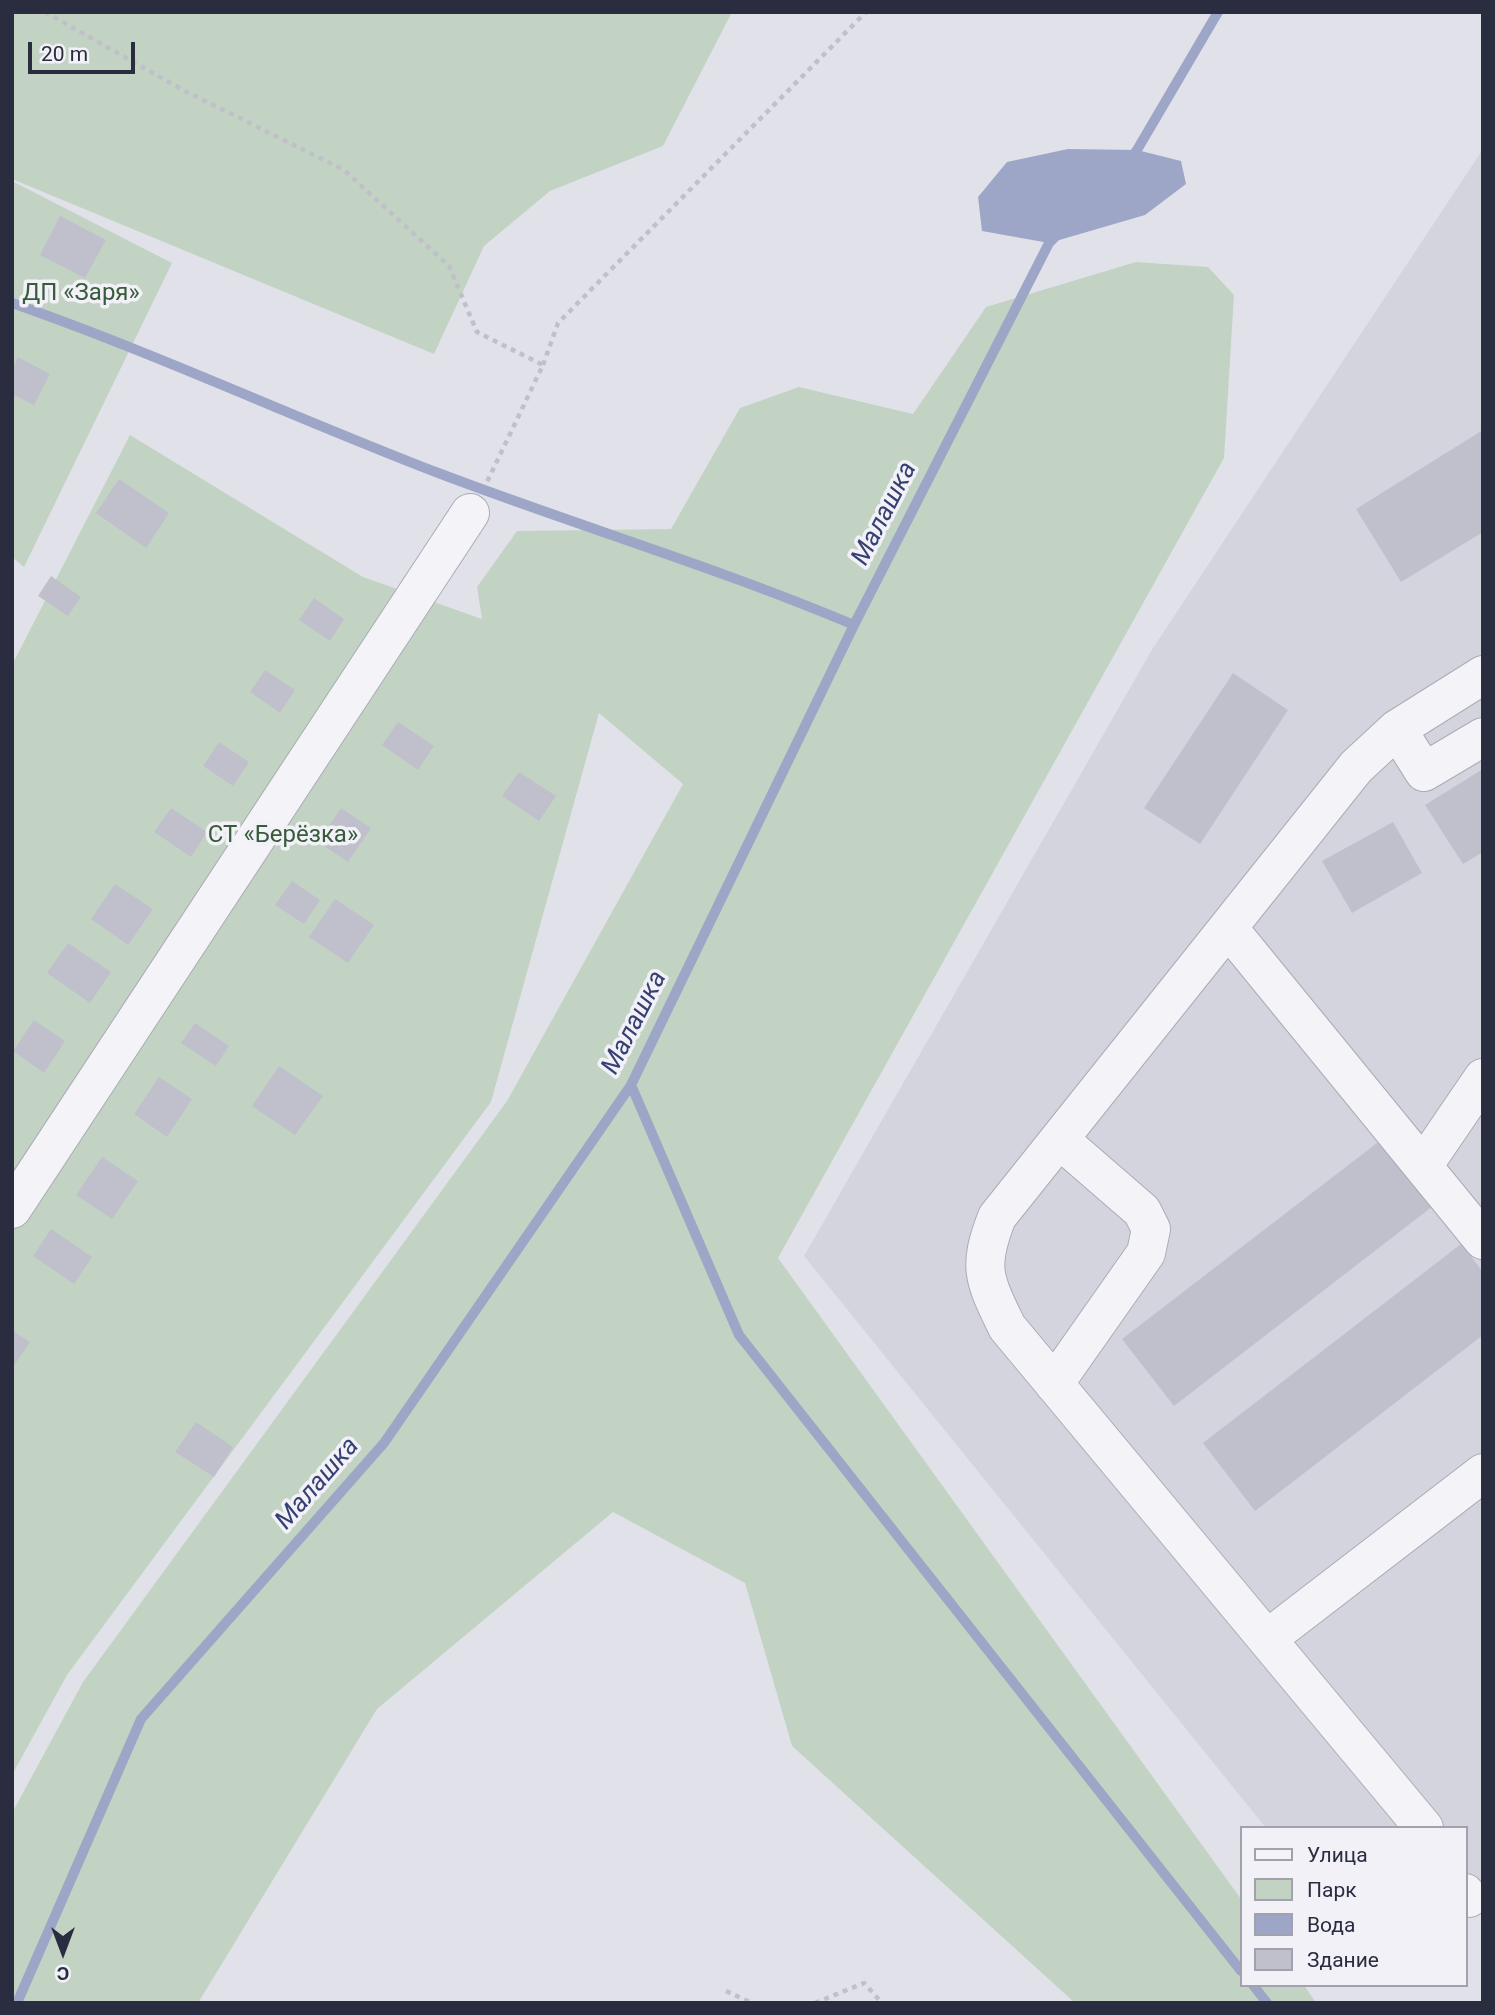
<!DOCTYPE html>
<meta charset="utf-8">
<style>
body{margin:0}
#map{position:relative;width:1495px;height:2015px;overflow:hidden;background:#e1e2e9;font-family:Roboto,sans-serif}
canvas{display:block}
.frame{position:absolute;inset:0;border:14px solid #2a2c40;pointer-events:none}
.legend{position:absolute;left:1240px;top:1826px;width:228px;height:161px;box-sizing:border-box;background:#f1f1f7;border:2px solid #a1a2ae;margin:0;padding:9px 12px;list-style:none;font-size:21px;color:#2a2c40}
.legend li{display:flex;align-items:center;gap:14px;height:35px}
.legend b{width:35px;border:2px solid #a1a2ae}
.north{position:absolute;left:28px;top:1917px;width:70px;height:70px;-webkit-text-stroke:5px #f1f1f7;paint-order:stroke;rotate:180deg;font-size:19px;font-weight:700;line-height:28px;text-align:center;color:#2a2c40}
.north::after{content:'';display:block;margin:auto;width:24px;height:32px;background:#2a2c40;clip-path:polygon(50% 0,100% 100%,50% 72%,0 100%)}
.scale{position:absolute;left:28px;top:42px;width:107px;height:32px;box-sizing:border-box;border:4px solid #2a2c40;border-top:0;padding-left:9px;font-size:21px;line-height:24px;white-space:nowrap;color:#2a2c40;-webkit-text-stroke:5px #f1f1f7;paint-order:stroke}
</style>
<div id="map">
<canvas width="1495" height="2015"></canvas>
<div class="frame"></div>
<ul class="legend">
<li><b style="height:9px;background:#f4f4f8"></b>Улица</li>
<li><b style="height:19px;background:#c3d3c3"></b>Парк</li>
<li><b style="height:19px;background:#9ea6c7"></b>Вода</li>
<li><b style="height:19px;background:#bfc0cc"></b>Здание</li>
</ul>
<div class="north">С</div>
<div class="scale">20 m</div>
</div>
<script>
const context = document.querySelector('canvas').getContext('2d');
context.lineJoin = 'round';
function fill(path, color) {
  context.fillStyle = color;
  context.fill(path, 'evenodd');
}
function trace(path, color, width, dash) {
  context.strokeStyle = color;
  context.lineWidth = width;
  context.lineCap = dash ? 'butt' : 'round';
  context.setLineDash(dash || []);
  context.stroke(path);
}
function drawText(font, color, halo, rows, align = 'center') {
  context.font = font + ' Roboto,sans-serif';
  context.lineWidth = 7;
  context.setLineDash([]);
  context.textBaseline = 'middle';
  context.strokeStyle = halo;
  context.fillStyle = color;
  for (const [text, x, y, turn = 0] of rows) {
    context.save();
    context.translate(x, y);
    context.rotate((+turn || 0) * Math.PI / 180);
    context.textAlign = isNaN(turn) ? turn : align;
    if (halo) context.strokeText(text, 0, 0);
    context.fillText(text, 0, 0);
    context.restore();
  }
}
const built = new Path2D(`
 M1483,149V1891L1465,1900V1828H1266L804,1256L1153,648Z`);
const green = new Path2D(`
 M12,12H732L663,146L550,191L484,246L434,354L12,179Z
 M12,181L172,263L24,567L12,557Z
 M1136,262L1208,267L1234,295L1224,458L778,1258L1241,1899V1985H1304L1316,2003H1075L792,1746L745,1583L613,1512L377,1709L198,2003H12V1813L83,1682L507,1101L683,784L599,713L491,1102L67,1675L12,1775V665L130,435L363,577L482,619L477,587L517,531L671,529L740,408L799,387L913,414L986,307Z`);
const water = new Path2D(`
 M1068,149L1137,150L1181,161L1186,184L1145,215L1049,243L982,231L978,197L1007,162Z`);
const stream = new Path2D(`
 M1130,159L1137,150L1218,12
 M12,303C158,354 297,419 441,474C578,526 719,568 854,625
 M631,1085L739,1335L1241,1971
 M1253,1985L1267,2003
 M17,2003L141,1719L384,1443L631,1085L854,625L1049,243L1058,234`);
const building = new Path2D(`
 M60,216L106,240L85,278L40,255Z
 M18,357L50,374L34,405L12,394V369Z
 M1483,430V532L1401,582L1356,509Z
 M119,479L169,513L146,548L96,513Z
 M51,576L81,597L68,616L38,596Z
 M314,598L344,619L330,641L299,620Z
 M265,670L295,690L280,713L250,692Z
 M1233,673L1288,710L1200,844L1144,808Z
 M398,722L434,746L418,770L382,745Z
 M219,742L249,762L233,786L203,766Z
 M1483,769V852L1463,864L1425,805Z
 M519,772L556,796L539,821L502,796Z
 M171,808L207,832L191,857L154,832Z
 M341,808L371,828L348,862L318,842Z
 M1393,822L1422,873L1352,913L1322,861Z
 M292,881L320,900L304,924L275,905Z
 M115,884L153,909L128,945L91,919Z
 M335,899L374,925L348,963L309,937Z
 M68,943L111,972L90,1003L47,973Z
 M34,1020L65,1041L44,1073L13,1051Z
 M195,1023L229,1046L216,1066L181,1043Z
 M279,1066L323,1096L295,1135L252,1106Z
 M159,1077L192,1099L167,1137L134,1114Z
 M1381,1140L1433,1206L1174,1406L1122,1339Z
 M102,1157L138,1181L112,1219L76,1195Z
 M51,1229L92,1257L74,1284L33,1256Z
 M1461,1244L1483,1272V1335L1255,1511L1203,1443Z
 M12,1330L30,1342L15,1364L12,1363Z
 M196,1422L233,1447L214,1477L175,1452Z`);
const path = new Path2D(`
 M45,12L185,91L344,170L449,266L477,332L543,365L487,482
 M543,365L558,323L866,12
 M726,1991L752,2003
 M815,2003L864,1983L882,2003`);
const minor = new Path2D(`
 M1397,729L1424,772L1483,737
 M1229,929L1483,1240
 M1423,1166L1483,1078
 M12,1209L470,513
 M1054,1384L1146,1253L1151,1229L1142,1211L1060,1140
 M1267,1639L1483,1473
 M1424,1828L1007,1327C984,1279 977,1268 997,1217L1356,767L1397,729L1483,675
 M1465,1893L1469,1898`);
const parkNames = [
 ["ДП «Заря»",81,294],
 ["СТ «Берёзка»",283,836]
];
const waterNames = [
 ["Малашка",885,514,-63],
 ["Малашка",635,1023,-63],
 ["Малашка",318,1484,-49]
];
fill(built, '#d3d4de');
fill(green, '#c3d3c3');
fill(water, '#9ea6c7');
trace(stream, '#9ea6c7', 10);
fill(building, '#bfc0cc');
trace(minor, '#aaabb6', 40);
trace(path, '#bfc0c8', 4.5, [5, 5]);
trace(minor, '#f4f4f8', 38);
drawText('24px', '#385b3c', '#f1f1f7', parkNames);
drawText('italic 26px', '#364072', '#f1f1f7', waterNames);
</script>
